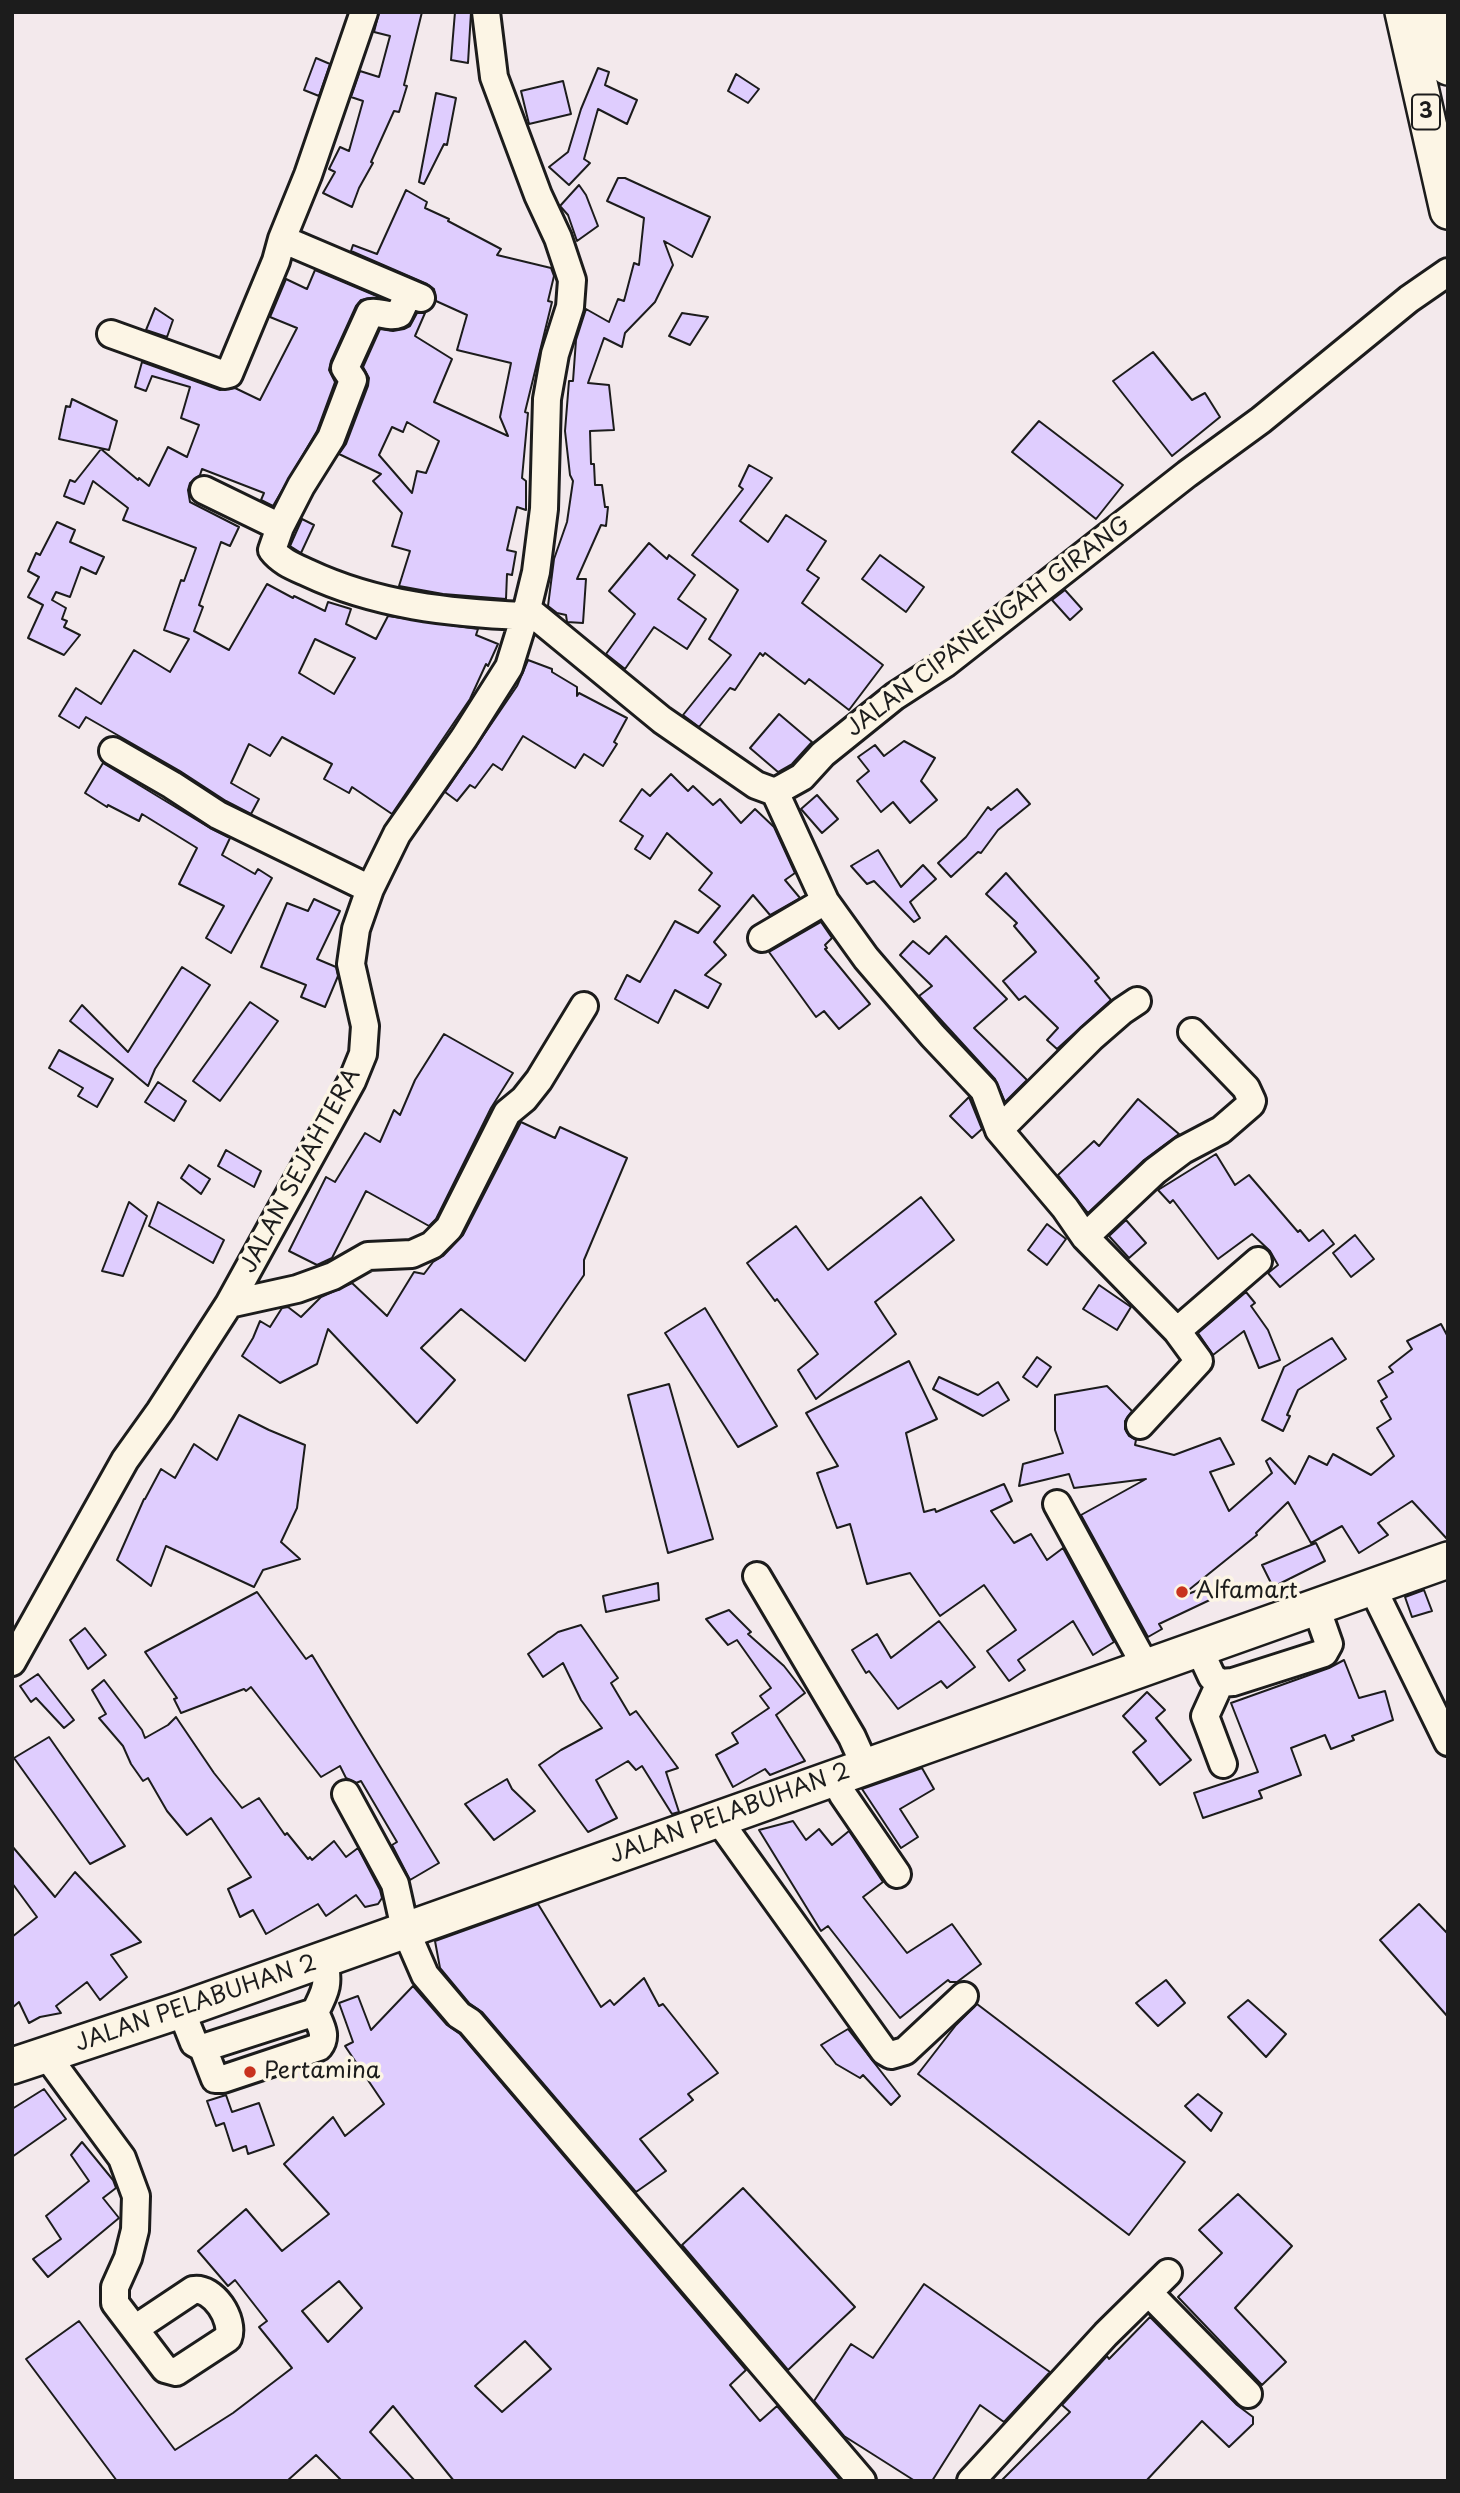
<!DOCTYPE html>
<style>
body{margin:0}
#map{position:relative;width:1460px;height:2493px;overflow:hidden;background:#f3e9ec;font-family:"Playpen Sans",sans-serif}
canvas{display:block}
.frame{position:absolute;inset:0;border:14px solid #1c1c1c;pointer-events:none}
</style>
<div id="map">
<canvas width="1460" height="2493"></canvas>
<div class="frame"></div>
</div>
<script>
const context = document.querySelector('canvas').getContext('2d');
context.lineJoin = 'round';
function fill(path, color) {
  context.fillStyle = color;
  context.fill(path, 'evenodd');
}
function trace(path, color, width, dash) {
  context.strokeStyle = color;
  context.lineWidth = width;
  context.lineCap = dash ? 'butt' : 'round';
  context.setLineDash(dash || []);
  context.stroke(path);
}
function drawText(font, color, halo, rows, align = 'center') {
  context.font = font + ' "Playpen Sans",sans-serif';
  context.lineWidth = 7;
  context.setLineDash([]);
  context.textBaseline = 'middle';
  context.strokeStyle = halo;
  context.fillStyle = color;
  for (const [text, x, y, turn = 0] of rows) {
    context.save();
    context.translate(x, y);
    context.rotate((+turn || 0) * Math.PI / 180);
    context.textAlign = isNaN(turn) ? turn : align;
    if (halo) context.strokeText(text, 0, 0);
    context.fillText(text, 0, 0);
    context.restore();
  }
}
const building = new Path2D(`
 M379,12H422L404,85L407,86L399,112L394,111L371,162L373,163L359,188L352,207L323,193L335,172L329,169L340,147L349,151L363,101L351,97L360,71L379,77L390,36L374,32Z
 M455,12H471L468,63L451,60Z
 M316,58L330,64L319,96L304,90Z
 M598,68L609,72L605,85L637,100L627,124L598,109L584,159L590,163L569,185L549,167L568,152L581,109Z
 M736,74L759,89L748,103L728,91Z
 M563,81L571,114L529,124L521,91Z
 M436,93L456,98L447,145L444,144L424,184L419,182Z
 M618,178H625L710,217L692,257L664,241L673,265L655,302L625,333L622,347L604,338L588,383L609,385L614,430L590,431L591,464H594L595,485H602L605,507H608L606,526L601,525L577,579H586L583,623L567,622L566,615L557,613L548,606L554,559L567,522L573,481L570,475L565,431L569,381H573L576,340L586,309L609,322L618,299L624,301L634,263L639,265L644,218L607,201Z
 M579,185L586,195L598,226L577,241L568,215L560,206Z
 M406,190L427,202L425,208L449,219L448,221L501,249L497,255L551,268L554,276L548,301L552,302L525,412L528,413L522,478L526,481V510L517,507L507,550L516,552L512,575L507,574L506,599L443,594L399,586L410,551L392,546L402,513L373,481L381,474L339,454L346,444L368,386L369,378L363,367L380,329L393,331L404,329L410,326L417,313H425L415,336L452,359L434,402L508,436L500,417L511,363L457,350L467,315L436,301L434,289L427,284L351,251L353,245L377,254ZM407,422L439,441L426,473L417,471L412,493L379,455L392,427L403,432Z
 M315,270L379,297L361,300L356,306L331,361L329,370L335,382L317,431L273,506L261,500L264,493L202,469L200,475L190,483L188,490L190,502L239,527L230,546L221,542L199,605L203,607L194,631L229,650L267,584L293,598L294,596L325,611L328,602L351,609L346,624L376,639L388,616L478,629L476,635L498,644L488,666L486,664L470,699L392,814L352,787L349,793L324,779L332,764L282,737L270,756L249,744L231,783L259,799L251,814L226,801L180,771L86,717L79,728L59,716L76,688L101,704L134,650L170,672L189,639L164,630L181,580L184,581L196,548L123,520L128,508L93,481L84,504L64,496L70,480L75,482L101,449L138,480L139,478L149,486L168,447L187,457L199,425L181,418L190,387L152,376L146,391L135,387L142,362L220,390L235,388L260,400L297,328L270,317L286,279L307,289ZM315,639L355,658L334,694L299,673Z
 M155,308L173,320L167,337L146,330Z
 M682,313L708,317L690,345L669,336Z
 M1153,352L1192,400L1205,393L1220,417L1172,456L1113,381Z
 M72,399L117,421L109,450L59,439L66,406L70,407Z
 M1039,421L1123,485L1096,519L1012,452Z
 M749,465L772,478L740,521L768,542L786,515L826,541L807,570L819,578L802,603L883,665L849,710L809,679L805,684L765,653L763,656L760,653L735,690L730,688L699,727L683,715L731,655L709,639L738,590L692,555L743,489L739,486Z
 M302,519L314,525L301,553L290,546Z
 M57,522L75,530L70,542L104,557L96,574L81,567L70,597L56,592L52,600L66,608L62,619L67,621L64,627L80,635L64,655L28,638L43,605L28,597L39,577L28,571L36,553L40,555Z
 M649,543L667,559L669,555L695,575L678,599L706,619L687,649L654,627L625,669L606,654L635,614L609,591Z
 M880,555L924,587L906,612L862,579Z
 M1065,590L1082,609L1070,620L1052,600Z
 M528,660L552,669V672L577,687V696L579,693L627,718L614,742L617,744L603,766L584,754L575,768L523,736L502,770L493,764L475,788L470,785L457,801L445,792L517,686Z
 M779,714L812,742L792,764L778,772L750,748Z
 M904,741L935,758L921,781L937,800L910,823L893,802L881,812L857,781L869,771L858,757L875,745L884,756Z
 M103,763L210,828L230,838L222,855L255,874L258,869L272,878L231,953L206,938L224,906L179,884L197,848L142,814L139,821L108,805L107,807L85,793Z
 M671,774L688,791L693,786L713,805L720,799L741,823L755,809L774,827L795,873L785,880L800,898L770,915L753,895L714,942L726,955L705,975L721,984L708,1008L675,990L658,1023L615,999L627,975L640,982L675,921L698,933L720,906L699,890L712,873L667,833L650,859L635,849L643,836L620,821L642,789L650,796Z
 M1017,789L1030,804L998,830L981,853L978,852L951,877L938,863L966,837L988,807L991,810Z
 M817,795L838,819L822,833L801,809Z
 M878,850L901,887L923,865L936,879L910,902L920,918L914,922L874,881L867,884L851,866Z
 M1006,873L1087,964L1099,978L1095,981L1111,1000L1057,1049L1047,1040L1058,1028L1025,996L1019,1000L1003,981L1036,952L1014,926L1017,923L986,894Z
 M314,899L340,911L317,959L336,967L338,976L325,1007L301,997L306,985L261,967L287,903L308,911Z
 M821,922L832,938L825,945L827,948L825,949L870,1004L839,1029L824,1011L816,1017L769,952Z
 M946,936L1007,999L974,1028L1027,1080L1005,1102L995,1079L919,996L932,986L900,955L913,941L929,954Z
 M182,967L210,985L155,1069L148,1086L70,1021L82,1005L128,1052Z
 M250,1002L278,1021L220,1101L193,1081Z
 M444,1034L513,1073L491,1108L436,1219L429,1226L366,1191L332,1258L317,1265L289,1251L326,1177L335,1182L365,1133L380,1142L394,1110L400,1115L415,1080Z
 M59,1050L113,1079L97,1107L78,1096L83,1088L49,1068Z
 M158,1082L186,1101L174,1121L145,1102Z
 M969,1097L982,1129L972,1138L950,1116Z
 M1138,1099L1179,1134L1144,1160L1088,1213L1058,1175L1094,1141L1099,1146Z
 M521,1122L555,1138L560,1127L627,1158L584,1260V1275L525,1361L461,1309L421,1348L455,1380L417,1423L328,1329L317,1364L280,1383L242,1356L253,1338L260,1321L270,1327L282,1308L288,1307L301,1317L321,1297L352,1283L387,1316L414,1272L424,1274L433,1262L443,1256L463,1235Z
 M226,1150L261,1171L254,1187L218,1166Z
 M1216,1154L1235,1185L1249,1175L1298,1232L1300,1230L1309,1241L1323,1230L1334,1244L1280,1287L1268,1273L1278,1265L1270,1251L1252,1234L1218,1259L1173,1200L1170,1203L1158,1190Z
 M189,1165L210,1179L201,1194L181,1178Z
 M921,1197L954,1240L875,1302L896,1334L816,1399L798,1370L818,1354L777,1299L775,1301L747,1263L796,1226L828,1270Z
 M129,1202L147,1216L123,1276L102,1271Z
 M158,1202L224,1240L213,1263L149,1226Z
 M1126,1220L1146,1243L1129,1258L1109,1236Z
 M1047,1224L1066,1239L1047,1265L1028,1250Z
 M1355,1235L1374,1259L1351,1277L1333,1253Z
 M1099,1285L1131,1307L1117,1330L1083,1309Z
 M1246,1292L1255,1303L1251,1306L1268,1330L1280,1360L1259,1368L1244,1331L1213,1355L1198,1333Z
 M705,1308L777,1426L738,1447L665,1333Z
 M1441,1324L1448,1337V1540L1412,1501L1378,1523L1388,1535L1359,1553L1342,1526L1311,1543L1288,1502L1256,1533L1257,1535L1180,1597L1209,1586L1214,1598L1159,1624L1162,1629L1148,1637L1081,1515L1146,1479L1074,1488L1069,1474L1019,1486L1023,1464L1063,1453L1055,1430V1395L1107,1386L1132,1411L1125,1421V1429L1129,1436L1136,1440L1135,1445L1174,1455L1220,1438L1234,1464L1210,1472L1229,1511L1272,1473L1266,1461L1270,1458L1295,1484L1309,1456L1327,1465L1333,1454L1371,1475L1394,1456L1377,1428L1391,1419L1381,1401L1387,1397L1378,1381L1393,1372L1389,1367L1412,1349L1407,1341Z
 M1332,1338L1346,1359L1298,1390L1287,1415L1290,1416L1283,1431L1262,1420L1284,1367Z
 M1037,1357L1051,1367L1037,1387L1023,1377Z
 M909,1361L937,1419L906,1433L924,1512L935,1509L936,1512L1004,1484L1012,1501L991,1511L1014,1543L1031,1534L1047,1560L1063,1548L1114,1642L1093,1655L1073,1621L1018,1660L1025,1670L1009,1681L987,1651L1016,1630L984,1585L940,1616L910,1573L867,1584L850,1524L837,1528L817,1473L838,1466L806,1413Z
 M939,1377L978,1395L998,1382L1009,1400L983,1416L933,1389Z
 M669,1384L713,1539L668,1553L628,1395Z
 M239,1415L269,1430L305,1445L297,1508L281,1542L300,1559L263,1570L254,1587L166,1546L151,1586L117,1560L144,1499H145L161,1469L175,1478L194,1444L217,1460Z
 M1316,1543L1325,1561L1273,1587L1262,1565Z
 M658,1583L659,1600L606,1612L603,1596Z
 M1424,1590L1432,1611L1412,1617L1405,1597Z
 M257,1592L306,1659L312,1655L439,1863L410,1880L392,1845L397,1842L361,1781L356,1783L346,1778L340,1766L321,1777L251,1687L246,1691L244,1689L181,1713L174,1699L177,1698L145,1652Z
 M729,1610L751,1632L748,1634L784,1666L805,1693L776,1715L805,1761L770,1775L765,1769L733,1787L716,1755L738,1743L732,1733L769,1708L760,1696L771,1688L737,1640L728,1645L706,1619Z
 M939,1621L975,1667L947,1688L941,1681L898,1709L869,1671L866,1673L852,1650L877,1634L891,1658Z
 M581,1625L618,1678L611,1683L630,1715L636,1711L678,1768L666,1772L679,1812L672,1814L642,1766L636,1770L628,1761L596,1780L617,1818L588,1832L539,1765L561,1750L602,1728L581,1700L563,1663L543,1677L528,1654L558,1632Z
 M85,1628L106,1655L88,1669L70,1640Z
 M1344,1660L1359,1698L1385,1691L1393,1720L1352,1736L1354,1740L1331,1749L1325,1735L1291,1748L1301,1775L1259,1791L1262,1798L1203,1818L1194,1793L1258,1772L1231,1703L1329,1668Z
 M38,1674L74,1720L64,1728L36,1698L31,1702L20,1686Z
 M104,1680L142,1730L145,1738L168,1725L176,1717L214,1773L242,1808L259,1798L285,1835L287,1833L308,1859L310,1857L312,1860L334,1841L346,1857L358,1848L380,1890L382,1898L378,1904L365,1907L356,1895L326,1916L318,1904L266,1934L253,1910L240,1917L228,1889L251,1877L211,1818L187,1835L167,1811L148,1778L143,1781L131,1764L123,1746L99,1718L106,1714L92,1690Z
 M1147,1692L1165,1710L1156,1718L1191,1760L1160,1785L1133,1752L1146,1741L1123,1716Z
 M49,1737L125,1846L90,1864L14,1758Z
 M922,1768L934,1789L900,1809L918,1837L901,1848L862,1789Z
 M507,1779L512,1789L535,1811L494,1840L465,1804Z
 M793,1821L806,1840L819,1829L832,1845L849,1831L883,1882L863,1897L907,1953L952,1924L981,1964L957,1982H950L948,1980L900,2018L828,1926L821,1931L759,1830Z
 M12,1846L55,1897L75,1872L141,1942L111,1955L127,1977L100,2000L87,1982L56,2006L61,2013L40,2017L29,2023L19,2002L12,2008V1937L37,1917L12,1883Z
 M538,1904L601,2007L610,2000L614,2005L644,1978L659,2006L663,2004L718,2073L688,2094L693,2100L640,2139L666,2171L636,2192L482,2012L469,2003L440,1968L435,1941Z
 M1419,1904L1448,1934V2017L1380,1940Z
 M1166,1980L1185,2003L1158,2026L1136,2003Z
 M413,1986L447,2025L460,2034L746,2370L730,2385L760,2421L777,2406L841,2481H454L393,2406L370,2432L415,2481H342L316,2455L287,2481H117L26,2359L79,2321L175,2450L233,2413L292,2368L259,2327L267,2321L235,2280L228,2286L198,2251L246,2209L282,2251L329,2214L284,2164L333,2117L345,2136L384,2104L345,2046L353,2042L339,2003L358,1996L371,2030ZM339,2281L362,2308L328,2342L302,2311ZM525,2341L551,2369L502,2412L475,2386Z
 M1248,2000L1286,2034L1266,2057L1228,2017Z
 M977,2004L1185,2162L1129,2235L918,2074L956,2025Z
 M848,2029L900,2096L891,2105L863,2075L860,2078L836,2064L821,2045Z
 M44,2089L66,2119L12,2157V2109Z
 M1198,2094L1222,2113L1211,2131L1185,2106Z
 M226,2095L232,2112L259,2103L274,2145L248,2154L246,2146L233,2151L224,2123L216,2126L207,2101Z
 M82,2142L113,2180L116,2188L103,2198L119,2218L48,2277L33,2259L61,2239L46,2216L89,2181L71,2155Z
 M743,2188L855,2307L788,2370L682,2245Z
 M1238,2194L1292,2246L1235,2308L1286,2362L1262,2385L1178,2297L1222,2253L1199,2230Z
 M924,2284L1050,2372L1004,2422L980,2405L932,2481H915L844,2436L814,2401L851,2344L873,2358Z
 M1150,2317L1237,2405L1253,2417V2424L1229,2447L1202,2421L1146,2481H1001L1070,2412L1062,2405L1107,2356L1109,2359Z`);
const minor = new Path2D(`
 M282,239L421,298
 M111,334L225,375L229,374L276,261L282,239L308,175L364,12
 M204,490L280,527L272,550C281,562 295,567 308,573C376,605 450,613 524,616
 M280,527L301,486L331,438L353,380L345,368L370,313C380,311 389,318 399,314L409,293
 M527,609L662,720L756,785L775,792L802,777L823,754L895,696L946,663L1187,474L1261,420L1409,299L1448,272
 M113,751L172,785L218,815L370,889
 M775,792L825,901L866,958L933,1036L984,1090L999,1130L1065,1208L1085,1237L1177,1331L1199,1361L1140,1425
 M762,938L825,901
 M999,1130L1091,1038L1122,1011L1137,1001
 M1085,1237L1155,1171L1183,1150L1221,1130L1251,1104L1252,1101L1246,1088L1192,1032
 M229,1304L297,1289L333,1276L368,1256L412,1254L432,1245L449,1228L507,1113L524,1099L539,1080L584,1006
 M1177,1331L1258,1261
 M1057,1504L1146,1667
 M757,1576L852,1737L865,1766
 M1372,1587L1448,1742
 M1199,1649L1212,1677L1220,1683L1233,1682L1324,1653L1329,1644L1316,1607
 M12,1662L125,1460L160,1411L229,1304L352,1081L363,1054L365,1026L351,964L356,929L370,889L397,834L464,738L509,667L527,609L536,572L544,509L547,399L555,354L570,307L572,280L558,238L538,195L494,77L486,12
 M1220,1683L1205,1716L1223,1764
 M834,1777L843,1795L897,1874
 M346,1794L395,1884L405,1929L425,1975L459,2015L470,2022L862,2481
 M717,1818L884,2051L891,2055L905,2051L964,1996
 M181,2010L194,2043L203,2048L315,2012C326,1991 330,1982 323,1959
 M203,2048L215,2079H223L319,2047C328,2035 320,2025 315,2012
 M47,2056L122,2158L136,2196L135,2230L128,2258L115,2287V2303L165,2369L176,2372L228,2338C235,2320 213,2286 193,2290L136,2328
 M1149,2293L1248,2394
 M971,2481L1106,2334L1168,2273`);
const major = new Path2D(`
 M1403,12L1448,211
 M1437,12L1448,67
 M12,2066L181,2010L1448,1560`);
const markers = [
 [1182,1592,7,"#c8321e"],
 [250,2072,7,"#c8321e"]
];
const shields = [
 [1426,112,28]
];
const shieldNames = [
 ["3",1426,112]
];
const streetNames = [
 ["JALAN CIPANENGAH GIRANG",989,627,-37],
 ["JALAN SEJAHTERA",301,1171,-62],
 ["JALAN PELABUHAN 2",730,1814,-20],
 ["JALAN PELABUHAN 2",196,2004,-19]
];
const poiNames = [
 ["Alfamart",1196,1592],
 ["Pertamina",264,2072]
];
fill(building, '#dfcdfe');
trace(building, '#1c1c1c', 2);
trace(minor, '#1c1c1c', 32);
trace(major, '#1c1c1c', 40);
trace(minor, '#fcf5e5', 26);
trace(major, '#fcf5e5', 35);
for (const [x, y, r, color] of markers) {
  const dot = new Path2D();
  dot.arc(x, y, r, 0, 2 * Math.PI);
  context.fillStyle = color;
  context.fill(dot);
  trace(dot, '#fcf5e5', 2.5);
}
for (const [x, y, w] of shields) {
  const box = new Path2D();
  box.roundRect(x - w / 2, y - 17.5, w, 35, 5);
  context.fillStyle = '#fcf5e5';
  context.fill(box);
  trace(box, '#1c1c1c', 2);
}
drawText('bold 21px', '#1c1c1c', null, shieldNames);
drawText('23px', '#1c1c1c', '#fcf5e5', streetNames);
drawText('23px', '#1c1c1c', '#fcf5e5', poiNames, 'left');
</script>
